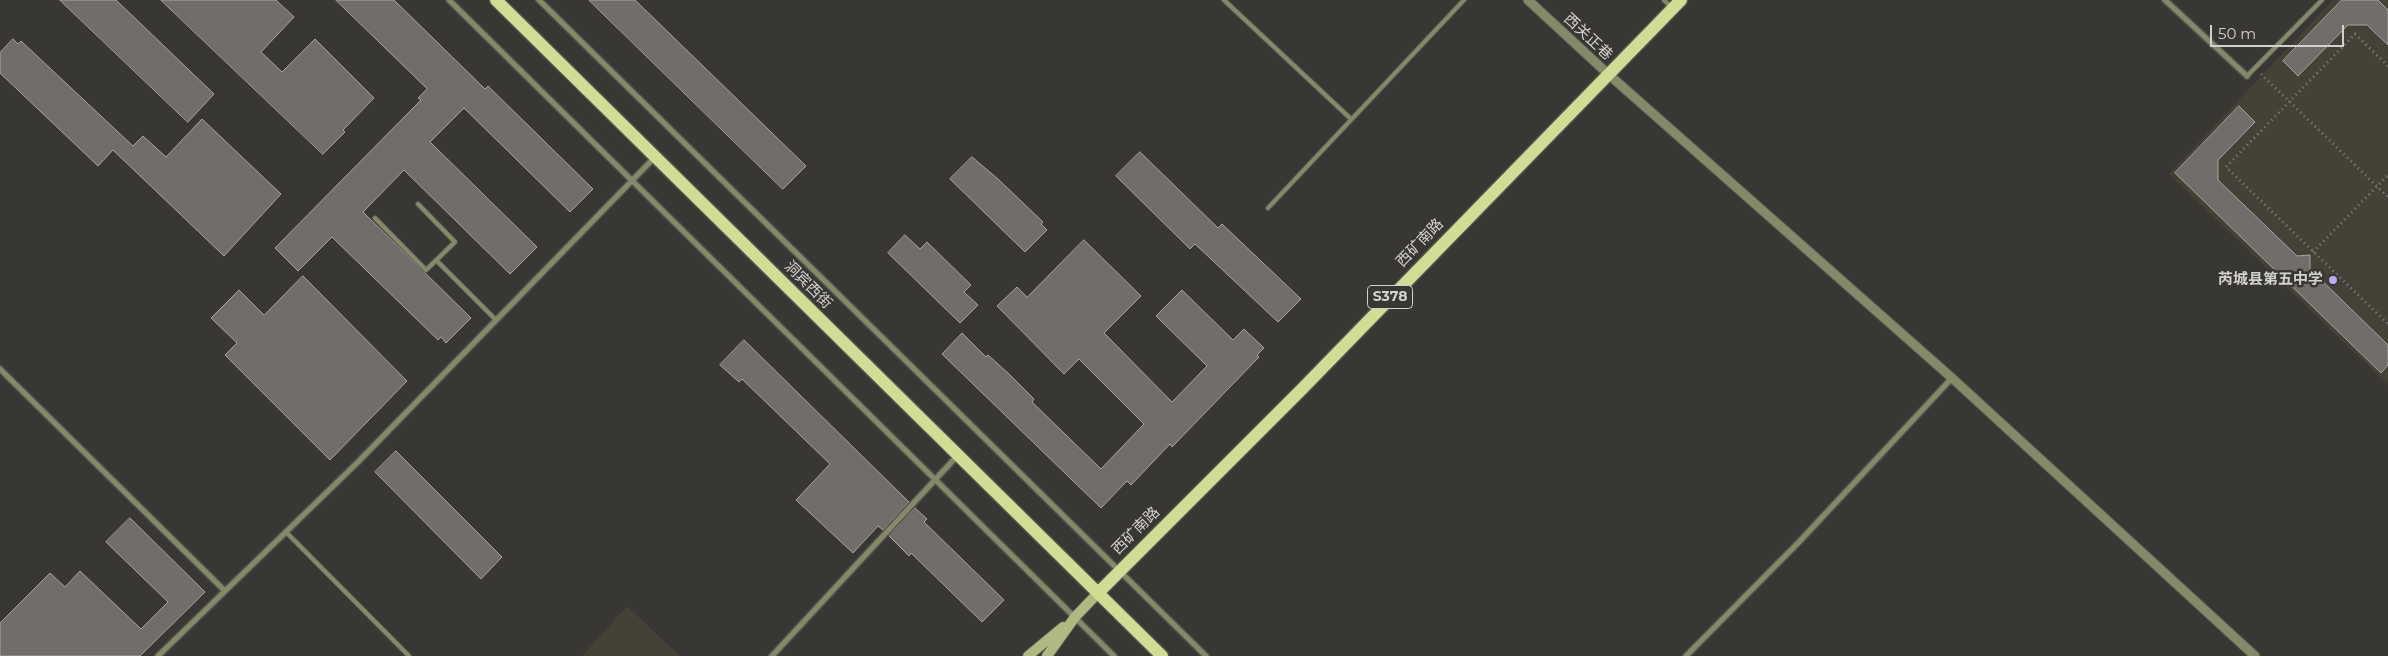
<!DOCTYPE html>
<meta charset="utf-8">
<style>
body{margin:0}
#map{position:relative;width:2388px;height:656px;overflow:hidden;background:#393733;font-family:Montserrat,sans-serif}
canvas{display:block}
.scale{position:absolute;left:2210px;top:25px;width:134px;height:22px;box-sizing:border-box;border:2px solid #d3d1cf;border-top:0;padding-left:6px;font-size:15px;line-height:18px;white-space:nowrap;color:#d3d1cf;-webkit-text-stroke:4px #393733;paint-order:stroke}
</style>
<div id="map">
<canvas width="2388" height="656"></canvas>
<div class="scale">50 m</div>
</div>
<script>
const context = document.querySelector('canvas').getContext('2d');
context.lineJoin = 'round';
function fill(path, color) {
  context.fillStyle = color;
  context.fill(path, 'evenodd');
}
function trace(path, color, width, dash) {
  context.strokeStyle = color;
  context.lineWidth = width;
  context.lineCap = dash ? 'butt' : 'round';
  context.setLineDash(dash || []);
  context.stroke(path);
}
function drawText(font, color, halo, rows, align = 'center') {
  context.font = font + ' Montserrat,"Noto Sans SC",sans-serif';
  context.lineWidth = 5;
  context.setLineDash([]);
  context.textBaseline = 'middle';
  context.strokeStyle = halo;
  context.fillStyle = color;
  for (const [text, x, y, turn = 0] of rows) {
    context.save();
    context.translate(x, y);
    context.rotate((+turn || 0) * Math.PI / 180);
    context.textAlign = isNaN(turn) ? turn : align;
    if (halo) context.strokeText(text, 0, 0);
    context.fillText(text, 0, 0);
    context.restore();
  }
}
const built = new Path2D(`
 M2333,0H2388V385L2169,174Z
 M627,606L680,656H582Z`);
const building = new Path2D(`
 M60,0H116L214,94L188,122Z
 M161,0H276L294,17L261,52L282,72L315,39L374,98L343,130L345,132L323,154Z
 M336,0H394L485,89L488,86L593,189L570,212L464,108L430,142L537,247L510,274L404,170L363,212L471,318L446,343L441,337L438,340L332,237L298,271L275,248L421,100L418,98L427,89Z
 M589,0H635L806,166L783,189Z
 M2342,0H2378L2388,10V45L2367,25H2348L2298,76L2283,61Z
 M13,39L18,44L21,41L133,146L143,136L166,157L202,119L281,194L224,256L113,150L98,166L0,73V53Z
 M2239,106L2255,122L2218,160V180L2297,256L2310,255V269L2388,345V365L2381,373L2175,173Z
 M1140,152L1218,228L1222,224L1301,299L1278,322L1195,244L1190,249L1116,176Z
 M972,157L998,179L1043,222L1041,224L1047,230L1025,252L950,179Z
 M905,235L920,249L927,242L971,285L964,292L978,305L960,323L888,253Z
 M1084,240L1141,296L1104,333L1172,402L1207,366L1156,316L1182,290L1233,340L1244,329L1264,348L1257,355L1259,357L1172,447L1170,444L1131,485L1127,481L1101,508L942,354L962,333L986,357L988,355L1009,374L1034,399L1032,402L1101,469L1144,424L1079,359L1064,374L997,306L1017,287L1027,297Z
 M303,276L407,381L330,460L225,355L237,343L211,318L239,290L264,315Z
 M744,340L909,502L883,530L878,526L853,553L796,500L830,464L742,379L739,382L720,365Z
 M396,451L502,557L481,579L375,472Z
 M915,508L927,519L924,522L1004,600L982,622L911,553L909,556L889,536Z
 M130,518L205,592L140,656H0V623L50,573L65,587L80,571L141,629L168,602L106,542Z`);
const path = new Path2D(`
 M2388,66L2355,34L2226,167L2388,324
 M2261,74L2388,197
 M2313,252L2388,175`);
const service = new Path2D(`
 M1224,0L1351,119
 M1664,0L1671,7
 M2247,76L2322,0
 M1268,208L1464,0
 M375,218L426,270L455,242L418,204
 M436,260L496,320
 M286,532L409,656`);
const minor = new Path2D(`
 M449,0L1114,656
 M539,0L1206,656
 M2165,0L2247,76
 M0,369L225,591
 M158,656L358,462L655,157
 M772,656L958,455
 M1686,656L1799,542L1952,378`);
const tertiary = new Path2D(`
 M1528,0L1607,73L1952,378L2255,656`);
const secondary = new Path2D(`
 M1028,656L1063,627
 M1047,656L1075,617L1098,593`);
const primary = new Path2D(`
 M496,0L1162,656
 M1098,593L1302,389L1681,0`);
const markers = [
 [2333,280,5,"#c1a8f3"]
];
const shields = [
 [1390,297,45]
];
const shieldNames = [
 ["S378",1390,297]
];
const streetNames = [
 ["西关正巷",1588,37,43],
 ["西矿南路",1420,243,-46],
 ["洞宾西街",808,285,45],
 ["西矿南路",1136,531,-45]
];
const poiNames = [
 ["芮城县第五中学",2323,280]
];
fill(built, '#454137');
fill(building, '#726d6a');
trace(building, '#a9a4a1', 1);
trace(service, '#55534f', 6);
trace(minor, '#55534f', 8);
trace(tertiary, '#55534f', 11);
trace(secondary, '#55534f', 12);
trace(primary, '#55534f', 15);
trace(path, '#858380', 3, [1, 4]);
trace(service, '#848a68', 4);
trace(minor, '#848a68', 5);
trace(tertiary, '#848a68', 9);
trace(secondary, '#b0b981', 10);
trace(primary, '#d1dd94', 12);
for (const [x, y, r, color] of markers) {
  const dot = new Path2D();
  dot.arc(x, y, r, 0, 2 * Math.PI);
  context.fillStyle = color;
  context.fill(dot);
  trace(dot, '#393733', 2);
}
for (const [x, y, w] of shields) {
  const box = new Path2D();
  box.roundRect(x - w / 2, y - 11.5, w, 23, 4);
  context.fillStyle = '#393733';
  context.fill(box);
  trace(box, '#d3d1cf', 1);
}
drawText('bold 14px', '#d3d1cf', null, shieldNames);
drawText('15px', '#d3d1cf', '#393733', streetNames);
drawText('bold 15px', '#d3d1cf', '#393733', poiNames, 'right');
</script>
